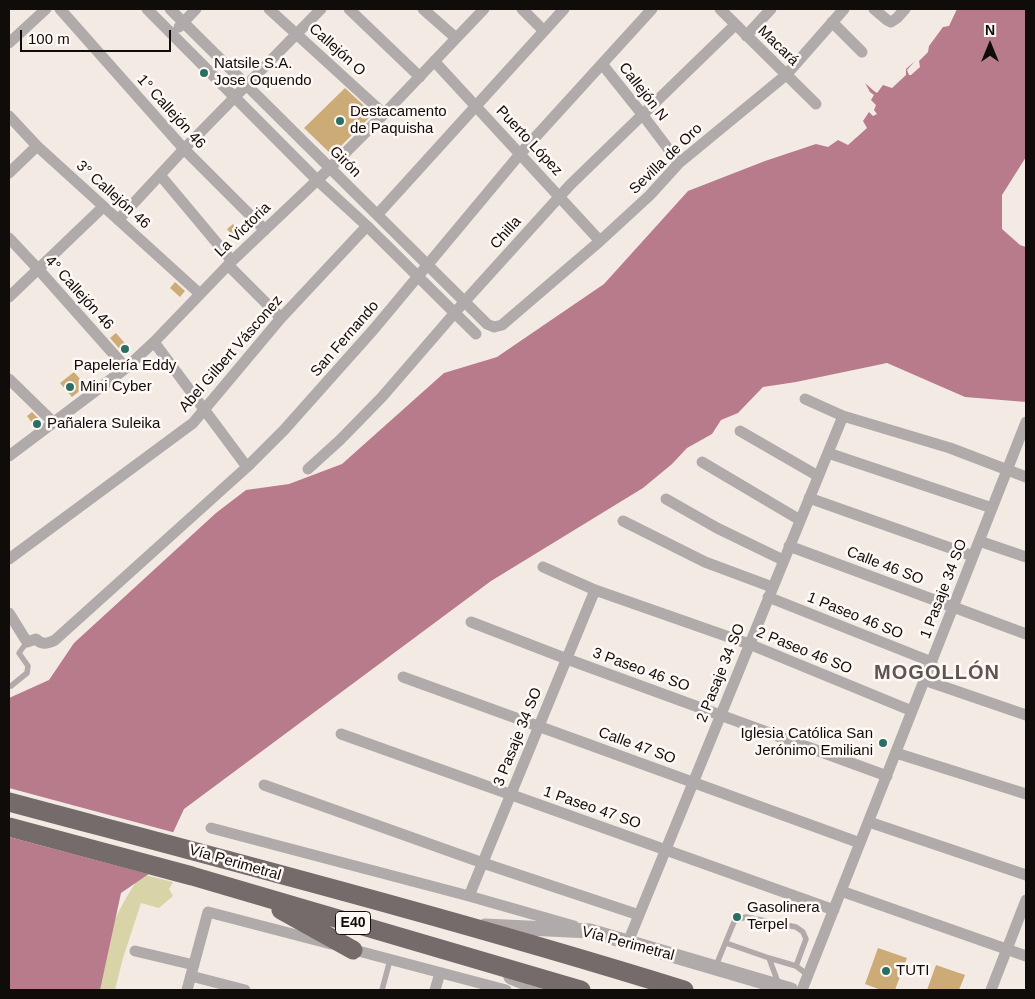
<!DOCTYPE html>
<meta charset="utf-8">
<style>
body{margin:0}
#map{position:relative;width:1035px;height:999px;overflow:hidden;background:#f4eae4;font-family:Arial,sans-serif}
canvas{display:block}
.frame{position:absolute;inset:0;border:10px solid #0f0c0a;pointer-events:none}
.north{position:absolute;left:965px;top:20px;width:50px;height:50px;-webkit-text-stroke:4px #fff8f5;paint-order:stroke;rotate:0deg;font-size:14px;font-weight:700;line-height:20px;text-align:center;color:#0f0c0a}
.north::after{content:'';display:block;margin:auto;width:18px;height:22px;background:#0f0c0a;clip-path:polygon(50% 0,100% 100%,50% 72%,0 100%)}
.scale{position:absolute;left:20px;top:30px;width:151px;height:22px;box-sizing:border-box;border:2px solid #0f0c0a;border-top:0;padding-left:6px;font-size:15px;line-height:18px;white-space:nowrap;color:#0f0c0a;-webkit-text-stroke:4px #fff8f5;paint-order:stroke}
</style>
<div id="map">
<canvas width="1035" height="999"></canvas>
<div class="frame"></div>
<div class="north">N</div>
<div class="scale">100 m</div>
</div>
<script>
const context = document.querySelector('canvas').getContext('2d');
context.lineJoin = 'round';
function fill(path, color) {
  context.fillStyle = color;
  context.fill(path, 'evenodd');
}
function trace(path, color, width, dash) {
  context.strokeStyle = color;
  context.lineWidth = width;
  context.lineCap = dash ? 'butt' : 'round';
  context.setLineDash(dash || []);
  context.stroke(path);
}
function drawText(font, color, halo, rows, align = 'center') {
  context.font = font + ' Arial,sans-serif';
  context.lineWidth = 5;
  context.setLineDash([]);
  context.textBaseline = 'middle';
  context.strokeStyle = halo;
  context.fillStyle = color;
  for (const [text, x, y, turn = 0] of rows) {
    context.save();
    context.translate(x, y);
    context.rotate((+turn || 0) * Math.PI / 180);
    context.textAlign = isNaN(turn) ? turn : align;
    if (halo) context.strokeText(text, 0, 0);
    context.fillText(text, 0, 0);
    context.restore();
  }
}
const green = new Path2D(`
 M141,874L173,882L169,889L173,896L159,908L141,903L123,958L115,990H98L108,932L126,898Z`);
const water = new Path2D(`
 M957,9H1026V157L1002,195V229L1020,245L1026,247V402L965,397L887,363L796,382L763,387L738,413L721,420L712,434L687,448L672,464L643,488L491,581L184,809L156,869L121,893L100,990H9V698L49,680L74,643L216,513L246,490L289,484L342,464L444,373L497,357L604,284L688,191L765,161L816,144L828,147L838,140L848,145L867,128L863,121L869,112L873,116L877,114L874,110L876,105L871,100L874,95L870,92L865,83L874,91L877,93L883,85L892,88L906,75V69L915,61L907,70L909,75H911L920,67L919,61L928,52L929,46L943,27L949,26Z`);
const pier = new Path2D(`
 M9,788L176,833L158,870L152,875L9,837Z`);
const building = new Path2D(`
 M345,88L373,114L332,155L304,128Z
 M233,224L243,237L237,241L227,229Z
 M175,282L185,291L180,297L170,288Z
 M116,333L129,348L123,353L110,338Z
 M74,372L86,386L72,397L60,383Z
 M32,412L42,422L35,427L27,416Z
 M878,948L907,958L895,990H881L865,984Z
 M936,965L965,975L959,990H927Z`);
const service = new Path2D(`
 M11,686L27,673L28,666L19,653L27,642
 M726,943L769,958L779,985
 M769,958L796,966
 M715,968L734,922L739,919L746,917L796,927L803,932L806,939L796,966L808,975
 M382,990L390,960`);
const minor = new Path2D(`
 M60,9L184,149L265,230
 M147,9L317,180L367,226L476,334
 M170,9L487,324L494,327L502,325L600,241L650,195L679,163L786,75L844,9
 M269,9L384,114
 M349,9L420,77
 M423,9L456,38
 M522,9L544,31
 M720,9L816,104
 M874,9L887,20L891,22L897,18L905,9
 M832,22L862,52
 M179,27L196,9
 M746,36L771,9
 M9,43L46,9
 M434,61L600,241
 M602,64L642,114L679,163
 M9,116L37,146L200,294
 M9,173L37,146
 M160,175L232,261
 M377,215L564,9
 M118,220L184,149L321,9
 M9,238L39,270L126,368
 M228,265L281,318
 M9,297L103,207
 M154,342L247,467
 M9,379L54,423
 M805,399L843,416L950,448L1026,477
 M740,431L818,476
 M828,453L992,508
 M9,456L126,368L154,342L232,261L330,168L384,114L484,9
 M702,462L800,520
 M308,469L340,440L382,397L465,301L570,185L735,25
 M809,498L973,556
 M666,499L717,528L783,560
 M623,521L705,562L772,587
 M979,541L1026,557
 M789,546L1026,634
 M9,559L193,423L281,318L367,226
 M543,567L595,590L749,644L912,711
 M768,597L932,662
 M9,613L27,642L36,639C42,645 47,644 55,640L247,467L284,430L374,329L520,154L652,9
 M471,622L567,659L887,776
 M403,677L860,843
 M924,680L1026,715
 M341,734L834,910
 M896,753L1026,794
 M264,785L483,863L639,915
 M869,822L1026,875
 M211,828L469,896L574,926
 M841,891L1026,956
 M469,896L595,590
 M628,942L843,416
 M347,948L506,990
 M135,951L194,965
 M191,976L245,990
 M187,990L208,912L331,944
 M435,990L440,973
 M802,990L1026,422
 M991,990L1026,900`);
const tertiary = new Path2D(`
 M485,926L590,931L791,990
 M511,977L543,990`);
const trunk = new Path2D(`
 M9,802C234,862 462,921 684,990
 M9,827L192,876L581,990
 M281,910L353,950`);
const markers = [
 [204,73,5,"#2a6f63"],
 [340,121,5,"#2a6f63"],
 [125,349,5,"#2a6f63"],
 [70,387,5,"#2a6f63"],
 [37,424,5,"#2a6f63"],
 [883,743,5,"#2a6f63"],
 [737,917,5,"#2a6f63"],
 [886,971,5,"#2a6f63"]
];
const shields = [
 [353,923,35]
];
const shieldNames = [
 ["E40",353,923]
];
const streetNames = [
 ["Macará",778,46,44],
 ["Callejón O",337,50,42],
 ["Callejón N",643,92,52],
 ["1° Callejón 46",171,112,48],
 ["Puerto López",529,141,47],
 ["Sevilla de Oro",666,159,-44],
 ["Girón",345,162,45],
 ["3° Callejón 46",113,195,42],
 ["La Victoria",243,230,-44],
 ["Chilla",506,233,-48],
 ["4° Callejón 46",79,293,48],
 ["San Fernando",345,339,-49],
 ["Abel Gilbert Vásconez",231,354,-49],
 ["Calle 46 SO",885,566,21],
 ["1 Pasaje 34 SO",944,589,-69],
 ["1 Paseo 46 SO",855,616,22],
 ["2 Paseo 46 SO",804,651,22],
 ["3 Paseo 46 SO",641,670,20],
 ["2 Pasaje 34 SO",721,673,-68],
 ["3 Pasaje 34 SO",518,737,-68],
 ["Calle 47 SO",637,746,20],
 ["1 Paseo 47 SO",592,808,19],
 ["Vía Perimetral",235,863,16],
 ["Vía Perimetral",628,944,15]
];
const poiNames = [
 ["Natsile S.A.",214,64],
 ["Jose Oquendo",214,81],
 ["Destacamento",350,112],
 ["de Paquisha",350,129],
 ["Papelería Eddy",125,366,"center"],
 ["Mini Cyber",80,387],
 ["Pañalera Suleika",47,424],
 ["Iglesia Católica San",873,734,"right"],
 ["Jerónimo Emiliani",873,751,"right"],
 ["Gasolinera",747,908],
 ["Terpel",747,925],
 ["TUTI",896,971]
];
const districtNames = [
 ["MOGOLLÓN",937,673]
];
fill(green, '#d8d4a7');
fill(water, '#b87b8c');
fill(pier, '#f4eae4');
fill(building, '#cdab77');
trace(service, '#b0abaa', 5.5);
trace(minor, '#b0abaa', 11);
trace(tertiary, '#b0abaa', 15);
trace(trunk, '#756b6a', 19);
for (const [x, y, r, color] of markers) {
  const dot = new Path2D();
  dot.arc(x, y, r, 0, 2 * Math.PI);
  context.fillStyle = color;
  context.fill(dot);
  trace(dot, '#fff8f5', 2);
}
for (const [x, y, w] of shields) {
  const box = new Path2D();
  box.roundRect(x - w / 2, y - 11.5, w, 23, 4);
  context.fillStyle = '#fff8f5';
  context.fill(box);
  trace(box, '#0f0c0a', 1);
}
drawText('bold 14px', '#0f0c0a', null, shieldNames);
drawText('15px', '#0f0c0a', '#fff8f5', streetNames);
drawText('15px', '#0f0c0a', '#fff8f5', poiNames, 'left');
context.letterSpacing = '1px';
drawText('bold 20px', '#5d5550', '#fff8f5', districtNames);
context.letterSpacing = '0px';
</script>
